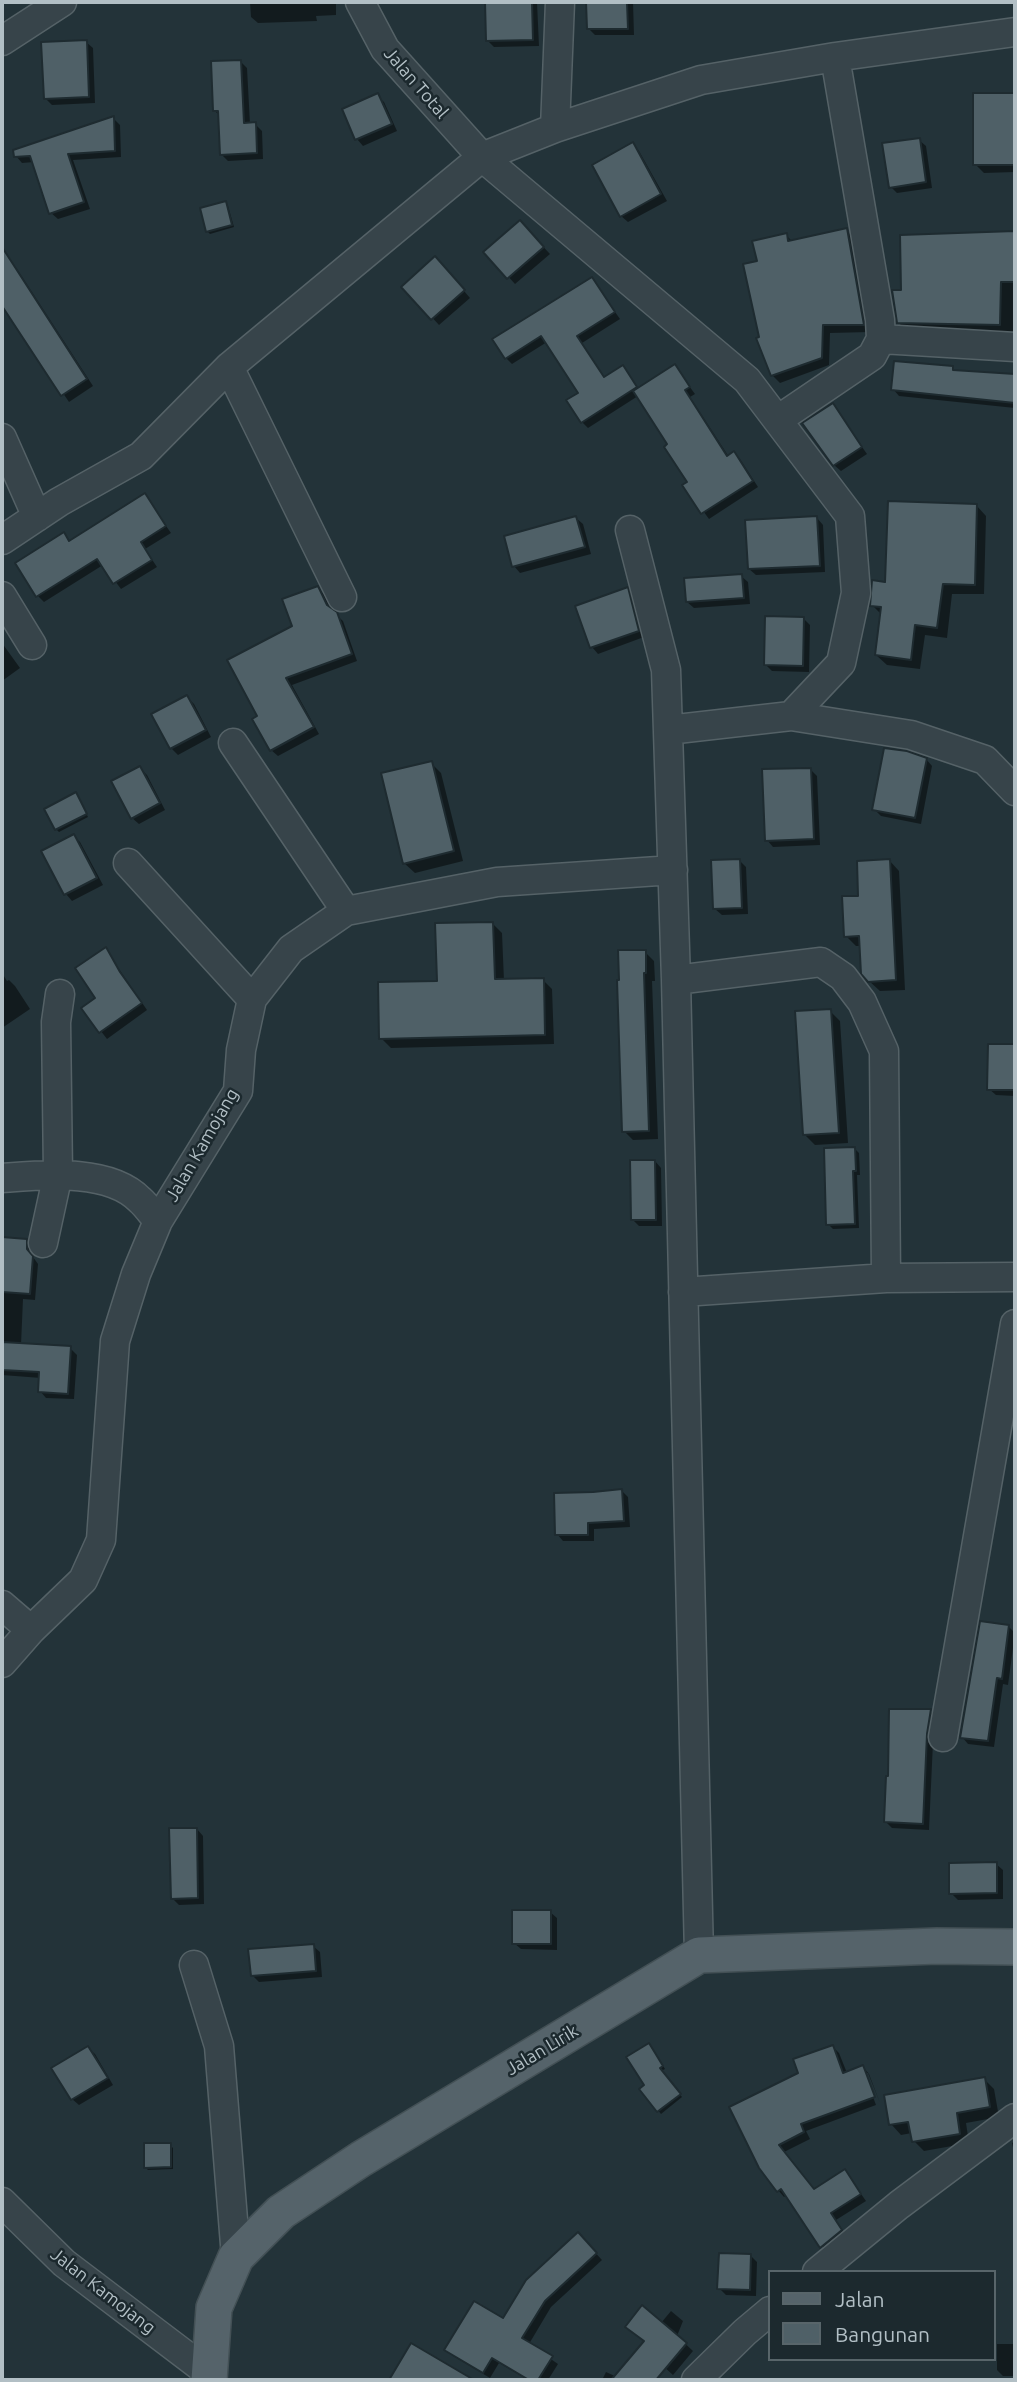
<!DOCTYPE html>
<style>
body{margin:0}
#map{position:relative;width:1017px;height:2382px;overflow:hidden;background:#233339;font-family:Ubuntu,sans-serif}
canvas{display:block}
.frame{position:absolute;inset:0;border:4px solid #b2bfc5;pointer-events:none}
.legend{position:absolute;left:768px;top:2270px;width:228px;height:91px;box-sizing:border-box;background:#1c292e;border:2px solid #58656a;margin:0;padding:9px 12px;list-style:none;font-size:21px;color:#b2bfc5}
.legend li{display:flex;align-items:center;gap:14px;height:35px}
.legend b{width:35px;border:2px solid #58656a}
</style>
<div id="map">
<canvas width="1017" height="2382"></canvas>
<div class="frame"></div>
<ul class="legend">
<li><b style="height:9px;background:#55636a"></b>Jalan</li>
<li><b style="height:19px;background:#4f6067"></b>Bangunan</li>
</ul>
</div>
<script>
const context = document.querySelector('canvas').getContext('2d');
context.lineJoin = 'round';
function fill(path, color) {
  context.fillStyle = color;
  context.fill(path, 'evenodd');
}
function trace(path, color, width, dash) {
  context.strokeStyle = color;
  context.lineWidth = width;
  context.lineCap = dash ? 'butt' : 'round';
  context.setLineDash(dash || []);
  context.stroke(path);
}
function drawText(font, color, halo, rows, align = 'center') {
  context.font = font + ' Ubuntu,sans-serif';
  context.lineWidth = 5;
  context.setLineDash([]);
  context.textBaseline = 'middle';
  context.strokeStyle = halo;
  context.fillStyle = color;
  for (const [text, x, y, turn = 0] of rows) {
    context.save();
    context.translate(x, y);
    context.rotate((+turn || 0) * Math.PI / 180);
    context.textAlign = isNaN(turn) ? turn : align;
    if (halo) context.strokeText(text, 0, 0);
    context.fillText(text, 0, 0);
    context.restore();
  }
}
const shadow = new Path2D(`
 M250,2H336V15L316,16L317,21L258,23L251,17Z
 M487,2H537L539,46L494,47L488,41Z
 M588,2H633L634,35H595L589,29Z
 M86,42L93,48L95,103L52,105L45,98Z
 M241,62L247,68L250,124H255L262,131L263,159L228,161L221,154L220,116L215,111Z
 M975,95H1015V172L984,173L975,164Z
 M377,96L384,102L397,131L363,146L357,139Z
 M113,118L120,125L121,157L73,160L90,209L58,219L51,213L34,162L22,163L16,156Z
 M919,140L926,146L932,188L897,193L891,187Z
 M633,144L639,151L667,201L628,222L621,216Z
 M225,203L228,206L234,227L210,234L207,231Z
 M520,222L550,254L515,284L486,252Z
 M846,230L854,238L870,332L830,333L829,365L780,383L772,375L762,338L759,262L786,235L792,241Z
 M1015,234V333L907,332L898,322L903,292L902,236Z
 M11,263L17,269L93,386L69,402L14,321L2,307V269Z
 M442,265L470,298L439,325L404,287Z
 M592,279L620,319L582,343L605,378L622,367L639,389L675,367L695,394L690,397L729,457L734,453L740,459L758,487L709,519L684,485L689,482L670,445L638,396L588,428L582,422L581,393L547,342L512,364L506,358Z
 M952,368L956,372L1015,376V408L899,396L893,389Z
 M833,406L867,454L841,471L834,465Z
 M145,496L171,533L145,549L157,567L121,589L103,565L44,602L38,596L17,564L64,535L71,542Z
 M976,505L986,516L984,594H952L947,638L925,635L920,669L887,665L876,655L882,615L872,605L887,584Z
 M576,518L583,524L591,554L520,573L514,566Z
 M817,518L823,525L825,572L756,575L749,569Z
 M741,576L748,582L750,604L694,608L687,602Z
 M317,588L324,594L332,611L343,621L357,661L292,685L319,734L278,756L271,750L260,717L294,627Z
 M627,589L634,596L644,637L598,654L592,647Z
 M804,619L810,625L809,672L772,671L765,664Z
 M2,643L20,668L2,681Z
 M187,697L194,704L211,737L178,755L171,748Z
 M926,759L932,766L921,824L881,816L874,809Z
 M431,763L441,773L463,861L415,873L404,863Z
 M140,768L147,775L165,810L139,824L132,818Z
 M810,769L817,776L820,845L773,847L767,840Z
 M78,797L88,817L59,832L56,829Z
 M73,836L80,842L103,885L72,901L66,894L43,852Z
 M889,860L899,871L905,990L880,991L869,981L862,946H856L846,936L860,898Z
 M740,861L746,867L748,914L722,915L715,909Z
 M492,923L502,933L504,981L543,980L552,989L554,1044L391,1048L381,1038L438,982Z
 M106,950L147,1010L107,1039L84,1009L98,999Z
 M645,952L654,961L655,981H652L658,1139L633,1140L624,1131Z
 M2,973L7,981L9,980L15,986L30,1009L2,1028Z
 M830,1011L840,1021L848,1143L815,1145L805,1135Z
 M989,1046H1015V1096L996,1095L989,1089Z
 M854,1148L859,1153L860,1175H857L859,1228L833,1229L828,1224Z
 M655,1161L661,1168L662,1226H639L632,1219Z
 M2,1239L26,1240L33,1247V1257L38,1264L35,1300L23,1299L21,1345L70,1348L77,1355L74,1399L46,1398L40,1391L41,1378L2,1375Z
 M622,1491L628,1497L630,1527L594,1529V1541H563L557,1534Z
 M1009,1627L1015,1633L1008,1685L1003,1684L994,1747L968,1744L962,1737Z
 M930,1711L937,1718L933,1742L929,1830L892,1828L886,1822Z
 M197,1829L203,1836L204,1904L179,1905L172,1898Z
 M996,1864L1003,1870V1899L958,1900L951,1893Z
 M550,1912L557,1918V1950L521,1949L514,1943Z
 M313,1946L320,1952L322,1977L259,1982L252,1975Z
 M833,2047L839,2053L847,2073L863,2067L869,2074L880,2103L868,2073H864L876,2105L806,2131L810,2139L784,2152L814,2191L845,2171L866,2201L836,2220L847,2237L827,2253L787,2195L784,2197L778,2190L760,2167L801,2073Z
 M88,2048L95,2054L113,2085L79,2105L72,2099Z
 M652,2048L665,2069L661,2071L682,2097L661,2114L641,2089L646,2086Z
 M984,2079L994,2089L999,2117L966,2123L969,2143L924,2151L914,2141L912,2133L901,2135L891,2124Z
 M1015,2141V2157L1012,2143Z
 M170,2145L173,2148V2169L148,2170L145,2167Z
 M578,2234L602,2260L551,2307L529,2344L558,2364L548,2380H528L499,2363L490,2378L453,2356L446,2350L503,2320Z
 M751,2256L757,2262L756,2296L726,2295L719,2288Z
 M671,2311L683,2321L677,2336L693,2351L673,2375L663,2366L656,2380H602L606,2372L617,2377L645,2342L627,2327L661,2323Z
 M997,2344H1015V2376H1003L997,2370Z`);
const building = new Path2D(`
 M485,2H532L533,40L486,41Z
 M586,2H627L628,29H587Z
 M87,40L89,97L44,99L41,42Z
 M241,60L244,123L256,122L257,153L220,155L218,111H213L211,61Z
 M378,93L392,124L355,140L342,109Z
 M973,93H1015V165H973Z
 M114,116L115,151L68,154L84,202L49,214L30,156L14,157L13,150Z
 M920,138L926,182L889,188L882,143Z
 M633,142L661,194L620,217L592,165Z
 M226,201L232,225L206,232L200,208Z
 M520,220L544,247L507,279L483,252Z
 M847,228L864,325H823L822,358L771,376L756,338L759,337L743,264L757,261L752,241L787,233L788,241Z
 M1015,231V282H1001L1000,325L897,323L892,290H901L900,235Z
 M2,247L87,379L61,396L2,306Z
 M435,256L465,290L431,320L401,287Z
 M592,277L615,312L577,336L604,377L623,365L637,387L581,423L566,400L578,393L541,336L505,359L492,339Z
 M894,361L953,366V370L1015,374V403L891,390Z
 M675,364L690,387L685,390L727,456L734,451L753,481L701,514L682,485L687,482L664,447L667,444L633,391Z
 M833,403L862,447L833,466L802,423Z
 M145,493L166,526L141,542L152,560L113,584L97,559L36,597L15,563L64,532L69,541Z
 M888,501L977,504L975,585L943,584L937,628L915,625L911,660L875,655L881,607L870,606L872,580L885,582Z
 M576,516L585,547L512,567L504,536Z
 M817,516L820,566L748,569L745,520Z
 M742,574L744,598L686,602L684,578Z
 M318,586L327,605L337,612L352,654L286,678L314,727L270,751L252,719L257,716L227,660L292,626L282,599Z
 M628,587L639,631L590,648L575,606Z
 M765,616L804,617L803,666L764,665Z
 M187,695L206,730L170,749L151,714Z
 M884,748L907,751L927,758L915,818L872,810Z
 M432,761L454,851L403,864L381,773Z
 M140,766L160,803L131,819L111,781Z
 M811,768L814,839L765,841L762,769Z
 M76,792L87,814L55,830L44,809Z
 M74,834L97,878L64,895L41,851Z
 M740,859L742,908L713,909L711,860Z
 M890,859L896,980L868,982L861,974L859,936L844,937L842,896H858L857,861Z
 M493,922L495,979L544,978L545,1035L379,1039L378,982L437,981L435,923Z
 M106,947L120,972L142,1003L99,1033L81,1008L95,998L75,968Z
 M618,950H646V973H644L649,1131L622,1132L617,980H619Z
 M831,1009L839,1133L803,1135L795,1011Z
 M988,1044H1015V1090H987Z
 M855,1147L856,1171H853L855,1224L826,1225L824,1148Z
 M630,1160H655L656,1220H631Z
 M2,1237L27,1239V1249L33,1256L30,1294L2,1292Z
 M2,1342L71,1346L68,1394L38,1392L39,1372L2,1370Z
 M622,1489L624,1521L588,1523V1535H555L554,1493L593,1492Z
 M980,1621L1009,1625L1002,1679L997,1678L988,1741L960,1738Z
 M889,1709H931L927,1734L923,1824L884,1822L886,1776H888Z
 M169,1828H197L198,1898L171,1899Z
 M997,1862V1893L949,1894V1863Z
 M512,1910H551V1944H512Z
 M314,1944L316,1971L251,1976L248,1949Z
 M649,2043L663,2066L660,2068L681,2094L657,2112L639,2089L644,2085L626,2057Z
 M833,2045L843,2073L863,2065L875,2097L801,2124L804,2132L779,2145L814,2189L845,2169L861,2194L831,2213L842,2230L820,2248L781,2189L777,2192L759,2168L729,2107L798,2073L793,2059Z
 M88,2046L108,2078L71,2100L51,2068Z
 M985,2077L990,2107L957,2113L960,2134L912,2142L908,2122L889,2125L884,2095Z
 M144,2143H171V2167L144,2168Z
 M578,2232L597,2253L545,2301L522,2338L553,2356L538,2380H529L492,2358L483,2373L444,2350L474,2301L503,2318L526,2280Z
 M719,2253L751,2254L750,2290L717,2289Z
 M642,2305L687,2343L656,2380H611L644,2341L625,2327Z
 M411,2343L474,2380H389Z`);
const minor = new Path2D(`
 M360,2L385,49L482,157L747,380L850,516L856,593L841,663L791,716L668,730
 M2,41L62,2
 M555,128L560,2
 M881,339L1015,347
 M229,367L342,597
 M779,419L872,356L881,339L880,320L835,57
 M2,438L37,517
 M630,530L666,670L676,980L699,1955
 M2,540L59,502L141,456L229,367L482,157L555,128L701,80L835,57L1015,32
 M2,596L32,645
 M791,716L911,735L985,760L1015,791
 M233,743L346,911
 M128,863L252,999
 M676,980L821,962L843,977L862,1002L884,1051L886,1278
 M2,1178C43,1175 109,1168 140,1200C147,1206 152,1214 158,1221
 M43,1243L58,1174L56,1022L60,994
 M683,1292L886,1278L1015,1277
 M2,1605L31,1630
 M2,1663L31,1630L83,1580L101,1540L115,1341L136,1274L158,1221L238,1091L241,1050L252,999L291,949L346,911L497,882L673,870
 M943,1737L1015,1324
 M194,1965L219,2046L236,2257
 M2,2202L64,2263L209,2373
 M817,2272L899,2205L1015,2118
 M696,2380L745,2332L770,2311`);
const major = new Path2D(`
 M209,2380L214,2308L236,2257L281,2212L361,2159L699,1955L937,1946L1015,1947`);
const streetNames = [
 ["Jalan Total",416,83,49],
 ["Jalan Kamojang",202,1145,-60],
 ["Jalan Lirik",542,2050,-31],
 ["Jalan Kamojang",103,2291,38]
];
fill(shadow, '#0007');
fill(building, '#4f6067');
trace(building, '#1e2b30', 2);
trace(minor, '#556267', 31);
trace(major, '#435055', 38);
trace(minor, '#37444a', 28);
trace(major, '#55636a', 35);
drawText('18px', '#b2bfc5', '#1c292e', streetNames);
</script>
